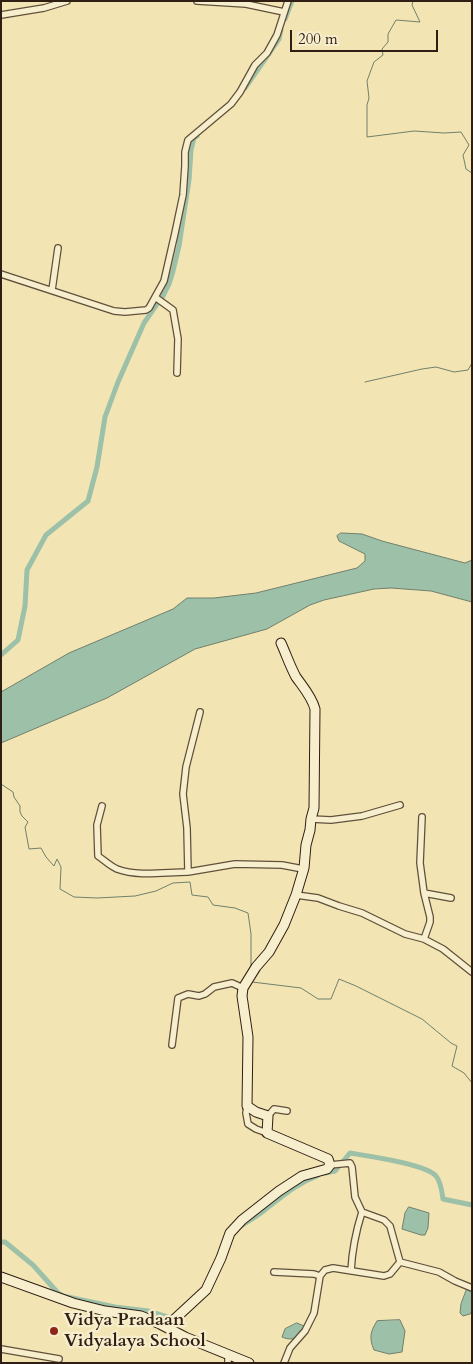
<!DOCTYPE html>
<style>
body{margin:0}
#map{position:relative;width:473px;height:1364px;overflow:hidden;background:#f2e5b3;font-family:Cardo,serif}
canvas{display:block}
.frame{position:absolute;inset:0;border:2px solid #2f1e13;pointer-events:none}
.scale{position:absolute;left:290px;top:30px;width:148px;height:22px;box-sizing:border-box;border:2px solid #2f1e13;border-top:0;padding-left:6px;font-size:15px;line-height:18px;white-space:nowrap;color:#2f1e13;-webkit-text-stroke:4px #f7eece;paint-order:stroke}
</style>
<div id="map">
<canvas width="473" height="1364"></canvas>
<div class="frame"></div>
<div class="scale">200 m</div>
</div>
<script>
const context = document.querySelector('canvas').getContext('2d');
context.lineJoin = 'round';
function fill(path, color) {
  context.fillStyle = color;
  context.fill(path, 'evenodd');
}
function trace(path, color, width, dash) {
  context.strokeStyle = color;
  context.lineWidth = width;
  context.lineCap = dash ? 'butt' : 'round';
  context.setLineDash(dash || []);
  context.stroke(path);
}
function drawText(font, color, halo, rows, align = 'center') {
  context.font = font + ' Cardo,serif';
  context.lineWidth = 4.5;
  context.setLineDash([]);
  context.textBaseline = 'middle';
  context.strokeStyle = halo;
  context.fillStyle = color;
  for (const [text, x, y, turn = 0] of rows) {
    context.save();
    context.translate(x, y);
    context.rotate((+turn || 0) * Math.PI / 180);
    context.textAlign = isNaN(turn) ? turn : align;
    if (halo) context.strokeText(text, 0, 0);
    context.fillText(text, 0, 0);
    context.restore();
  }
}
const water = new Path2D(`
 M341,533L362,534L382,541L465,563L472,560V602L431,591L391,588L374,589L324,600L310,605L267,629L195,649L107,698L1,743V692L69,653L173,609L187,598H214L256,593L357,568L365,561V554L339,541L337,536Z
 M409,1207L429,1213L428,1228L425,1235H421L402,1229L405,1213Z
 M467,1289L472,1291V1311L470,1314L463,1316L460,1313L461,1304Z
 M400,1320L405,1331L402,1352L389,1354L374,1350C369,1338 370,1332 377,1321Z
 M297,1323L304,1326C301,1337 293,1342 282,1337L285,1329Z`);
const stream = new Path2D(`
 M413,1L412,5L420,22L396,20L388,34V42L382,49L383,55L374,62L367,81L369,98L367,105V137L414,131L444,133L461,132L469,145L463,155L466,169L472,173
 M365,382L422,369L436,367L454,372L468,370L472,363
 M1,784L13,792L14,797L20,806V812L22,816L28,822L25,827L29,849L41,848L46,857L54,866L57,859L61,867L60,889L74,897L97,898L135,896L156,891L173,883L190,882L192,895L208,897L213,905L235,908L248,913L251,934V966
 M252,982L301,988L318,999H331L339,979L356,986L422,1019L451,1043L457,1046L452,1066L464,1073L472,1083`);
const canal = new Path2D(`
 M285,19L292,1
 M245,88L279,39L281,30
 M162,298L169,284L173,271L179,246L189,180L191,150L194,138L197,136
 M1,655L18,640L25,606L27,570L46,535L88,501L97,467L105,417L118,382L144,323L157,304
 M325,1173L335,1171L350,1153C368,1156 426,1164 436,1176C441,1182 442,1192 443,1199L472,1205
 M241,1226C250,1220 259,1215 267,1208C284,1195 296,1184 317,1176
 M1,1242H5L33,1265L58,1293L63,1296L115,1307L148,1311L174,1319`);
const street = new Path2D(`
 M197,1L246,4L284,12
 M1,15L44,8L67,1
 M1,274L114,311L125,312L146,310L149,308L164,281L175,233L183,195L185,166V152L188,140L231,104L240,92L255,65L267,53L277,35L288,1
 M52,290L58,248
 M155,297L173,310L178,339L177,373
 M200,712L186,767L183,794L187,828L188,872L235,864L282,865L303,869
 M102,806L97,825L98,856C104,860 110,866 117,869C139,877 165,872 188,872
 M422,817L420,863L424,893L430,917V922L424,939
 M311,819L331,820L362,816L400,805
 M424,893L451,898
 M296,895L318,898L339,906L362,913L405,934L424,939L443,949L472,972
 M172,1045L178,998L188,994L199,996L205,994L214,987L232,983L243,988
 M247,1106L246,1113L248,1124L256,1129L267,1133
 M268,1116L274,1109L287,1111
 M330,1165L350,1163L352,1167L355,1197L362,1212C356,1231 352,1251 351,1271
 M362,1212L384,1220L390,1226L400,1262
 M274,1272L314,1274L320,1276
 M1,1349L59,1359
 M228,1363V1354
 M284,1363L290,1348L305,1331L314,1313L320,1276L325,1270L333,1268L384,1276L390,1274L400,1262L439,1272L455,1281L472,1288`);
const secondary = new Path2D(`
 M1,1277L73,1303L105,1311L141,1316L160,1324L185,1337L249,1363
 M166,1327L206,1290L221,1258L230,1233L242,1220L279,1191L302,1176L327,1169L330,1165L328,1159L267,1133L268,1116L256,1112L247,1106L248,1037L242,996L243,988L256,967L269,952L284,925L296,895L304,868L306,845L310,830L311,819L314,808L315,709C312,697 303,687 296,677C290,666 286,654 281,643`);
const markers = [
 [54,1331,5,"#8f2418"]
];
const poiNames = [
 ["Vidya Pradaan",64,1321],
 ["Vidyalaya School",64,1342]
];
fill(water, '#9cc0a8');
trace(water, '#707f6c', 1);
trace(stream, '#707f6c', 1);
trace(canal, '#9cc0a8', 5);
trace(street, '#60503b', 8);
trace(secondary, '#2f1e13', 11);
trace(street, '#f7eece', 5.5);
trace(secondary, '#f7eece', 9);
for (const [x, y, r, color] of markers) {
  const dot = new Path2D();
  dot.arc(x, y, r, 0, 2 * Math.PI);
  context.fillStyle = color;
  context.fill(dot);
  trace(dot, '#f7eece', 2);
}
drawText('bold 18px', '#2f1e13', '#f7eece', poiNames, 'left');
</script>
